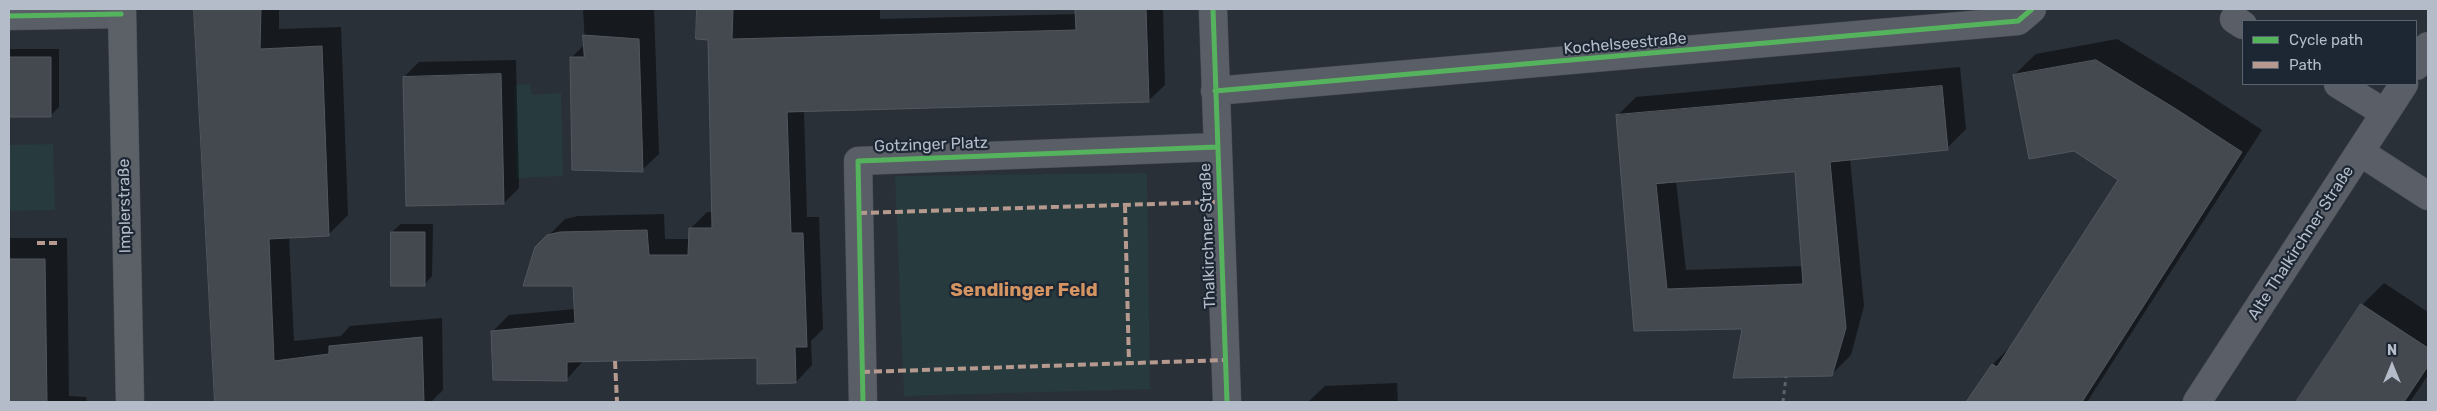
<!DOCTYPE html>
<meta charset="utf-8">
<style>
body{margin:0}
#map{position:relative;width:2437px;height:411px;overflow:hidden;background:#2a3038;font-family:Rubik,sans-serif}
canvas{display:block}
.frame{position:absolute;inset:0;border:10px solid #b4bcc9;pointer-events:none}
.legend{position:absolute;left:2242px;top:20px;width:175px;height:65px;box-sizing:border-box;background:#1d2633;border:1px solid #59626f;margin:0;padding:6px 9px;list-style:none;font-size:15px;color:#b4bcc9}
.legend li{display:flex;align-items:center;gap:10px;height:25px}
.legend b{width:25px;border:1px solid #59626f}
.north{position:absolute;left:2367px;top:341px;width:50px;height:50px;-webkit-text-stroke:4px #1d2633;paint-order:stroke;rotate:0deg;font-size:14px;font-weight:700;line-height:20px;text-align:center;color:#b4bcc9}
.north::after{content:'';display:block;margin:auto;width:18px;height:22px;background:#b4bcc9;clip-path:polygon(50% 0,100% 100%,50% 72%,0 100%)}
</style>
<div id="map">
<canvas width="2437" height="411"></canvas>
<div class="frame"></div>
<ul class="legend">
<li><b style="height:6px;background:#56b35d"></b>Cycle path</li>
<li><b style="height:6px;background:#b69a8f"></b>Path</li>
</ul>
<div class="north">N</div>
</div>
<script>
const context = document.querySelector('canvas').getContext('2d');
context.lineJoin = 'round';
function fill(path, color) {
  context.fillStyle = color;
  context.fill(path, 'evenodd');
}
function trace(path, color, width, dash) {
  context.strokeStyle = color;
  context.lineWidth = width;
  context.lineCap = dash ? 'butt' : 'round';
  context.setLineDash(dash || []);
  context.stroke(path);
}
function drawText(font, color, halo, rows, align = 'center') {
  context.font = font + ' Rubik,sans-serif';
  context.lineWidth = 4.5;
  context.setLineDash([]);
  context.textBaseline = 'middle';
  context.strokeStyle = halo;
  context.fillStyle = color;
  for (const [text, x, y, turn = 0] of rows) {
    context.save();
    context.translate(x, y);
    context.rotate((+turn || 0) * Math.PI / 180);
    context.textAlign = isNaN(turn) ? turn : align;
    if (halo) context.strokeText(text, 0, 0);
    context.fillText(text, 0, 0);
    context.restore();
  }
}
const green = new Path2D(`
 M530,84L532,95L561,93L563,176L516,178L514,85Z
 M53,144L55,210L9,211V145Z
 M1147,173L1150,389L904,396L895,176Z`);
const shadow = new Path2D(`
 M196,9H279V29L341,27L348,215L328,235L289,237L294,341L341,336L350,326L442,318L443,390L431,402H216Z
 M583,9H654L659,154L642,170L571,58L585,44Z
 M698,9H880V19L1076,14V9H1163L1165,85L1148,101L804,110L807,217H819L823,329L811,341L812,365L796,382L758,356L583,361L566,380L492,332L509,315L575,309L574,285L536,248L565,219L578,216L664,214L665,239H690V229L707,212H713L709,38H697Z
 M2117,39L2198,88L2262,130L2087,402H1968L1993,364L2014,343L2119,180L2014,75L2036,54Z
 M9,49H59V107L50,116H9Z
 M516,60L519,188L504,203L404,77L419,62Z
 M1960,67L1966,129L1947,148L1850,158L1864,306L1851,355L1831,375L1744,328L1635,330L1617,116L1636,97ZM1796,170L1803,266L1686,270L1676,181Z
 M401,224H433L432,276L424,285L392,232Z
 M9,238H67L69,396L86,397L87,402H9Z
 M2384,283L2428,312V375L2410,402H2298L2362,305Z
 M1397,383L1398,402H1308L1325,386Z`);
const building = new Path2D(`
 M194,9H261L260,49L322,46L329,236L269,239L274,361L329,354V346L422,337L424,402H215Z
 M697,9H733L732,39L1076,30L1075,9H1146L1149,102L787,112L791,233H803L807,347H795L796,383L757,384V358L567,362V381L493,380L491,331L575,323L573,286H523L535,247L547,235L560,232L647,230L649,255H688L689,228H712L708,40L696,39Z
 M583,35L639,39L643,172L572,170L570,57H584Z
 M9,57H51V117H9Z
 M2096,60L2176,109L2242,152L2082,402H1966L1992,364L1997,367L2118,180L2074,151L2029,159L2013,75Z
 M501,74L504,204L406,206L403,77Z
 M1942,86L1948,150L1830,162L1846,328L1832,376L1733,378L1742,329L1634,331L1616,115ZM1795,172L1803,284L1667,289L1656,184Z
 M391,232H425V286H391Z
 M9,259H45L47,402H9Z
 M2361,304L2428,348V366L2404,402H2296Z`);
const path = new Path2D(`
 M1783,402L1786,377`);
const minor = new Path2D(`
 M1213,9L1227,402
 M9,16L121,14
 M2234,19L2243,25
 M2416,66L2428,46
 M2338,84L2385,113
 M1215,91L2018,21L2032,9
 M2360,152L2428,196
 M863,402L858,161L1217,147
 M2197,402L2404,84`);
const major = new Path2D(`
 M122,9L130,402`);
const quiet = new Path2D(`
 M1125,205L1129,364
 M859,213L1218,202
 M37,243H60
 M615,361L617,402
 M862,372L1225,360`);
const cycleway = new Path2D(`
 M1213,9L1227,402
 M9,16L121,14
 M1215,91L2018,21L2032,9
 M863,402L858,161L1217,147`);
const streetNames = [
 ["Kochelseestraße",1625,44,-5],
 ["Gotzinger Platz",931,145,-2],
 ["Implerstraße",125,206,-91],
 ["Thalkirchner Straße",1208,236,-92],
 ["Alte Thalkirchner Straße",2301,243,-57]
];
const quarterNames = [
 ["Sendlinger Feld",1024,291]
];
fill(green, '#273a3e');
fill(shadow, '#0007');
fill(building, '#444950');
trace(building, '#52575f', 1);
trace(minor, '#484c53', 29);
trace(major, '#484c55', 29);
trace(path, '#5d636a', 3, [4, 4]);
trace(minor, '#5a5e66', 28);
trace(major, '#5c6168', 28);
trace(quiet, '#b69a8f', 4, [8, 4]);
trace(cycleway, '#56b35d', 5);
drawText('16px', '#b4bcc9', '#1d2633', streetNames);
drawText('bold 19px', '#d59563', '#1d2633', quarterNames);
</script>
